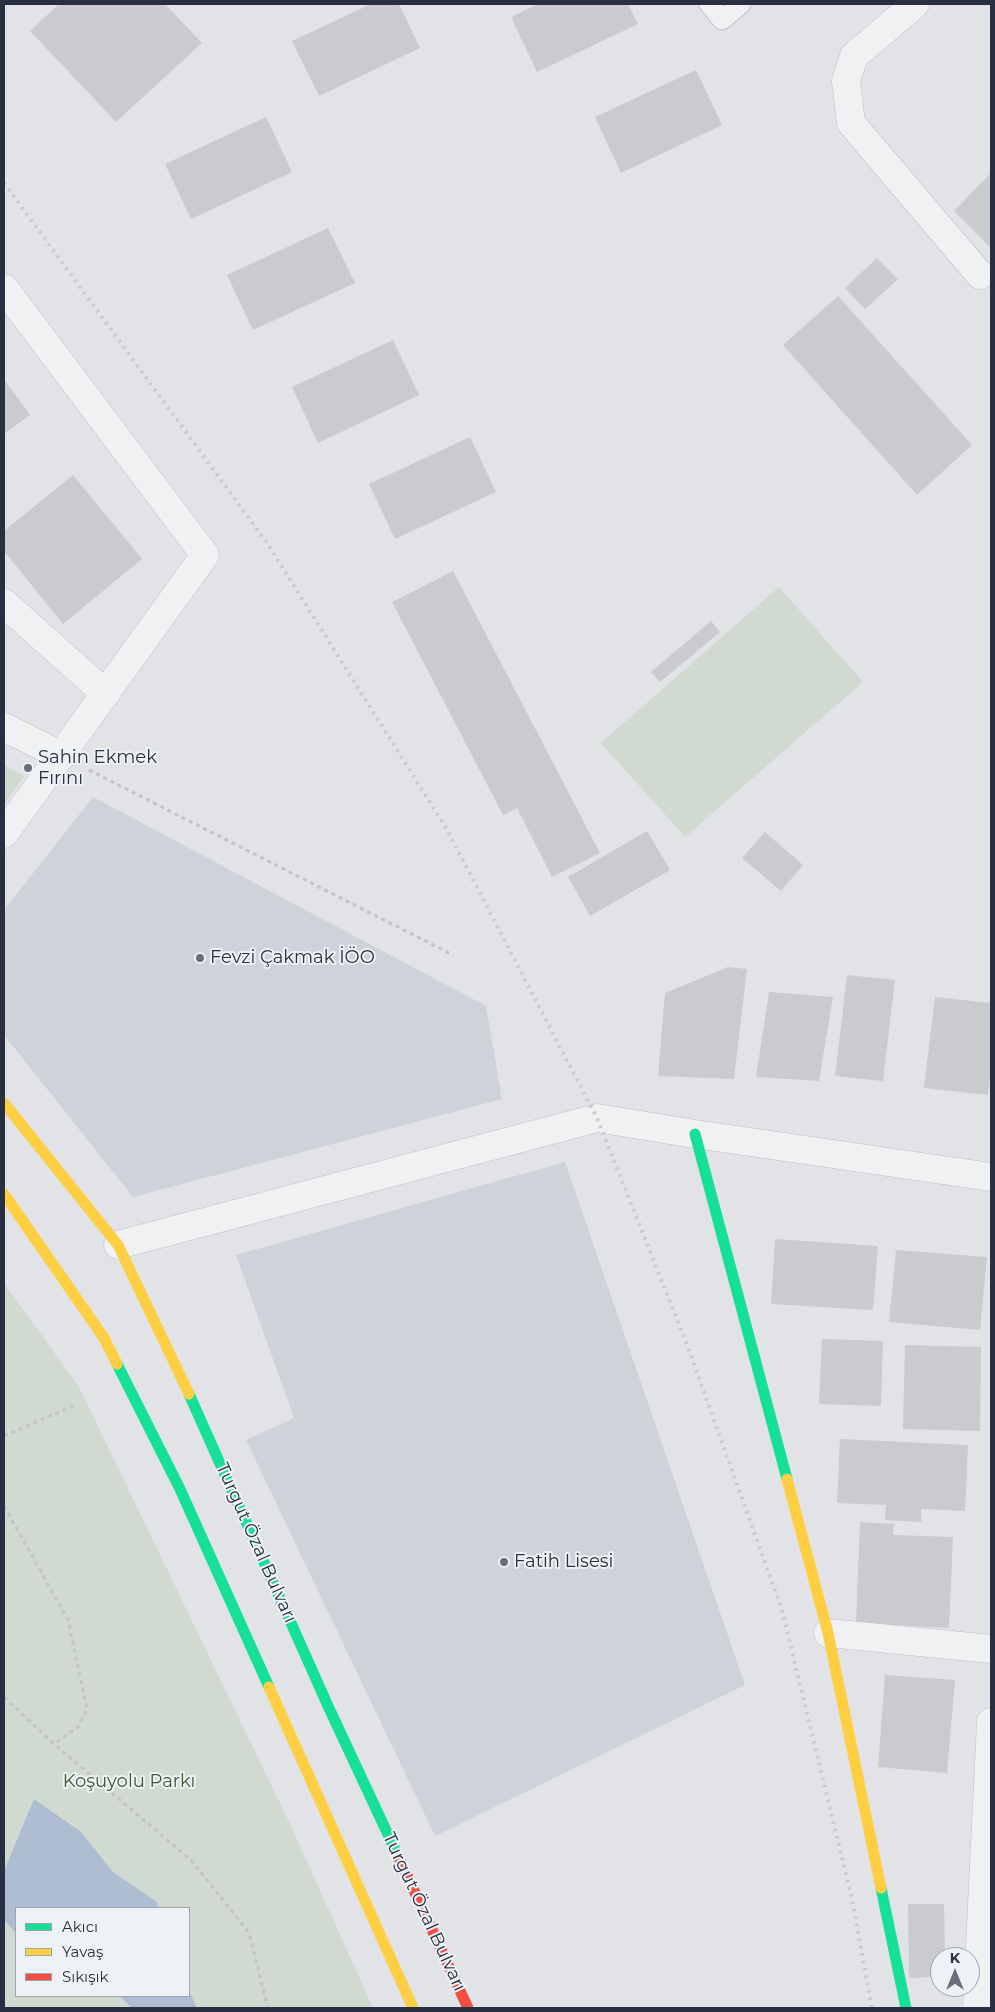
<!DOCTYPE html>
<meta charset="utf-8">
<style>
body{margin:0}
#map{position:relative;width:995px;height:2012px;overflow:hidden;background:#e1e3e6;font-family:Montserrat,sans-serif}
canvas{display:block}
.frame{position:absolute;inset:0;border:5px solid #272f40;pointer-events:none}
.legend{position:absolute;left:15px;top:1907px;width:175px;height:90px;box-sizing:border-box;background:#eef1f6;border:1px solid #9ea3ad;margin:0;padding:6px 9px;list-style:none;font-size:15px;color:#272f40}
.legend li{display:flex;align-items:center;gap:10px;height:25px}
.legend b{width:25px;border:1px solid #9ea3ad}
.north{position:absolute;left:930px;top:1947px;width:50px;height:50px;box-sizing:border-box;background:#eef1f6;border:1px solid #9ea3ad;border-radius:50%;rotate:0deg;font-size:14px;font-weight:700;line-height:20px;text-align:center;color:#272f40}
.north::after{content:'';display:block;margin:auto;width:18px;height:22px;background:#686e7a;clip-path:polygon(50% 0,100% 100%,50% 72%,0 100%)}
</style>
<div id="map">
<canvas width="995" height="2012"></canvas>
<div class="frame"></div>
<ul class="legend">
<li><b style="height:6px;background:#16e098"></b>Akıcı</li>
<li><b style="height:6px;background:#ffcf43"></b>Yavaş</li>
<li><b style="height:6px;background:#f24e42"></b>Sıkışık</li>
</ul>
<div class="north">K</div>
</div>
<script>
const context = document.querySelector('canvas').getContext('2d');
context.lineJoin = 'round';
function fill(path, color) {
  context.fillStyle = color;
  context.fill(path, 'evenodd');
}
function trace(path, color, width, dash) {
  context.strokeStyle = color;
  context.lineWidth = width;
  context.lineCap = dash ? 'butt' : 'round';
  context.setLineDash(dash || []);
  context.stroke(path);
}
function drawText(font, color, halo, rows, align = 'center') {
  context.font = font + ' Montserrat,sans-serif';
  context.lineWidth = 4;
  context.setLineDash([]);
  context.textBaseline = 'middle';
  context.strokeStyle = halo;
  context.fillStyle = color;
  for (const [text, x, y, turn = 0] of rows) {
    context.save();
    context.translate(x, y);
    context.rotate((+turn || 0) * Math.PI / 180);
    context.textAlign = isNaN(turn) ? turn : align;
    if (halo) context.strokeText(text, 0, 0);
    context.fillText(text, 0, 0);
    context.restore();
  }
}
const built = new Path2D(`
 M93,797L486,1006L502,1099L133,1197L4,1035V910Z
 M565,1162L745,1685L435,1836L246,1440L294,1418L236,1255Z`);
const green = new Path2D(`
 M779,587L863,682L685,837L601,743Z
 M4,765L24,776L4,805Z
 M4,1283L79,1387L290,1824L373,2008H4ZM16,1908H189V1996H16Z`);
const water = new Path2D(`
 M34,1799L81,1832L113,1872L157,1902L159,1908H16V1933L4,1920V1871Z
 M189,1991L197,2008H132L119,1996H189Z`);
const building = new Path2D(`
 M59,4H165L202,43L116,122L30,31Z
 M371,4H399L420,48L319,96L292,41Z
 M538,4H628L638,24L537,72L511,17Z
 M696,70L722,125L621,173L595,117Z
 M266,117L292,172L191,219L165,164Z
 M991,173V248L954,211Z
 M328,228L355,283L253,330L227,275Z
 M877,258L898,279L865,309L845,288Z
 M838,296L972,445L917,495L783,345Z
 M393,340L419,395L318,443L292,387Z
 M4,379L30,415L4,434Z
 M470,437L496,492L395,539L369,484Z
 M73,475L142,559L63,624L4,551V531Z
 M453,571L600,853L552,877L517,808L503,815L392,602Z
 M711,621L720,632L660,682L651,672Z
 M647,831L670,870L590,916L568,877Z
 M765,832L803,865L781,891L742,858Z
 M728,967L747,969L734,1079L658,1076L665,993Z
 M847,975L895,980L883,1081L835,1076Z
 M769,992L833,997L819,1081L756,1077Z
 M935,997L991,1003V1069L988,1095L924,1088Z
 M775,1239L878,1246L873,1310L771,1304Z
 M896,1250L987,1257L980,1330L889,1322Z
 M822,1339L883,1341L881,1406L819,1404Z
 M905,1345L981,1347L980,1431L903,1429Z
 M840,1439L968,1445L965,1511L921,1509V1522L885,1520L886,1505L837,1503Z
 M860,1522L894,1524L893,1535L953,1537L949,1628L856,1623Z
 M885,1675L955,1680L947,1773L878,1767Z
 M908,1904H944L945,1957H940V1977L909,1978Z`);
const path = new Path2D(`
 M89,770L453,955
 M4,1436L75,1405
 M4,1506L68,1620L87,1709L78,1727L54,1744
 M4,1697L54,1744L191,1860L249,1933L268,2008`);
const lane = new Path2D(`
 M709,4L722,20L741,4`);
const street = new Path2D(`
 M915,4L854,56L846,81L851,123L980,275
 M4,288L205,555L4,834
 M4,603L106,694
 M4,727L62,756
 M118,1245L597,1118L695,1134L991,1177
 M828,1633L991,1649
 M977,2008L991,1722`);
const fast = new Path2D(`
 M695,1134L787,1479
 M117,1364L180,1489L269,1687
 M189,1394L328,1706L399,1858
 M881,1888L906,2008`);
const slow = new Path2D(`
 M4,1103L118,1245L189,1394
 M4,1194L104,1338L117,1364
 M787,1479L828,1633L881,1888
 M269,1687L413,2008`);
const jam = new Path2D(`
 M399,1858L468,2008`);
const rail = new Path2D(`
 M4,183L267,543L446,828L597,1118L686,1342L782,1610L852,1899L872,2008`);
const markers = [
 [28,768,5,"#686e7a"],
 [200,958,5,"#686e7a"],
 [504,1562,5,"#686e7a"]
];
const poiNames = [
 ["Sahin Ekmek",38,758],
 ["Fırını",38,779],
 ["Fevzi Çakmak İÖO",210,958],
 ["Fatih Lisesi",514,1562]
];
const streetNames = [
 ["Turgut Özal Bulvarı",256,1543,66],
 ["Turgut Özal Bulvarı",424,1912,65]
];
const parkNames = [
 ["Koşuyolu Parkı",129,1782]
];
fill(built, '#cfd2d9');
fill(green, '#d0dad1');
fill(water, '#afbdd2');
fill(building, '#c9cbce');
trace(lane, '#bfc1c4', 21);
trace(street, '#bfc1c4', 29);
trace(path, '#c3c4c9', 3, [4, 4]);
trace(lane, '#f0f1f3', 19);
trace(street, '#f0f1f3', 28);
trace(fast, '#16e098', 11);
trace(slow, '#ffcf43', 11);
trace(jam, '#f24e42', 11);
trace(rail, '#cacbce', 4, [2.5, 5]);
for (const [x, y, r, color] of markers) {
  const dot = new Path2D();
  dot.arc(x, y, r, 0, 2 * Math.PI);
  context.fillStyle = color;
  context.fill(dot);
  trace(dot, '#eef1f6', 2);
}
drawText('18px', '#272f40', '#eef1f6', poiNames, 'left');
drawText('18px', '#272f40', '#eef1f6', streetNames);
drawText('18px', '#395c34', '#eef1f6', parkNames);
</script>
